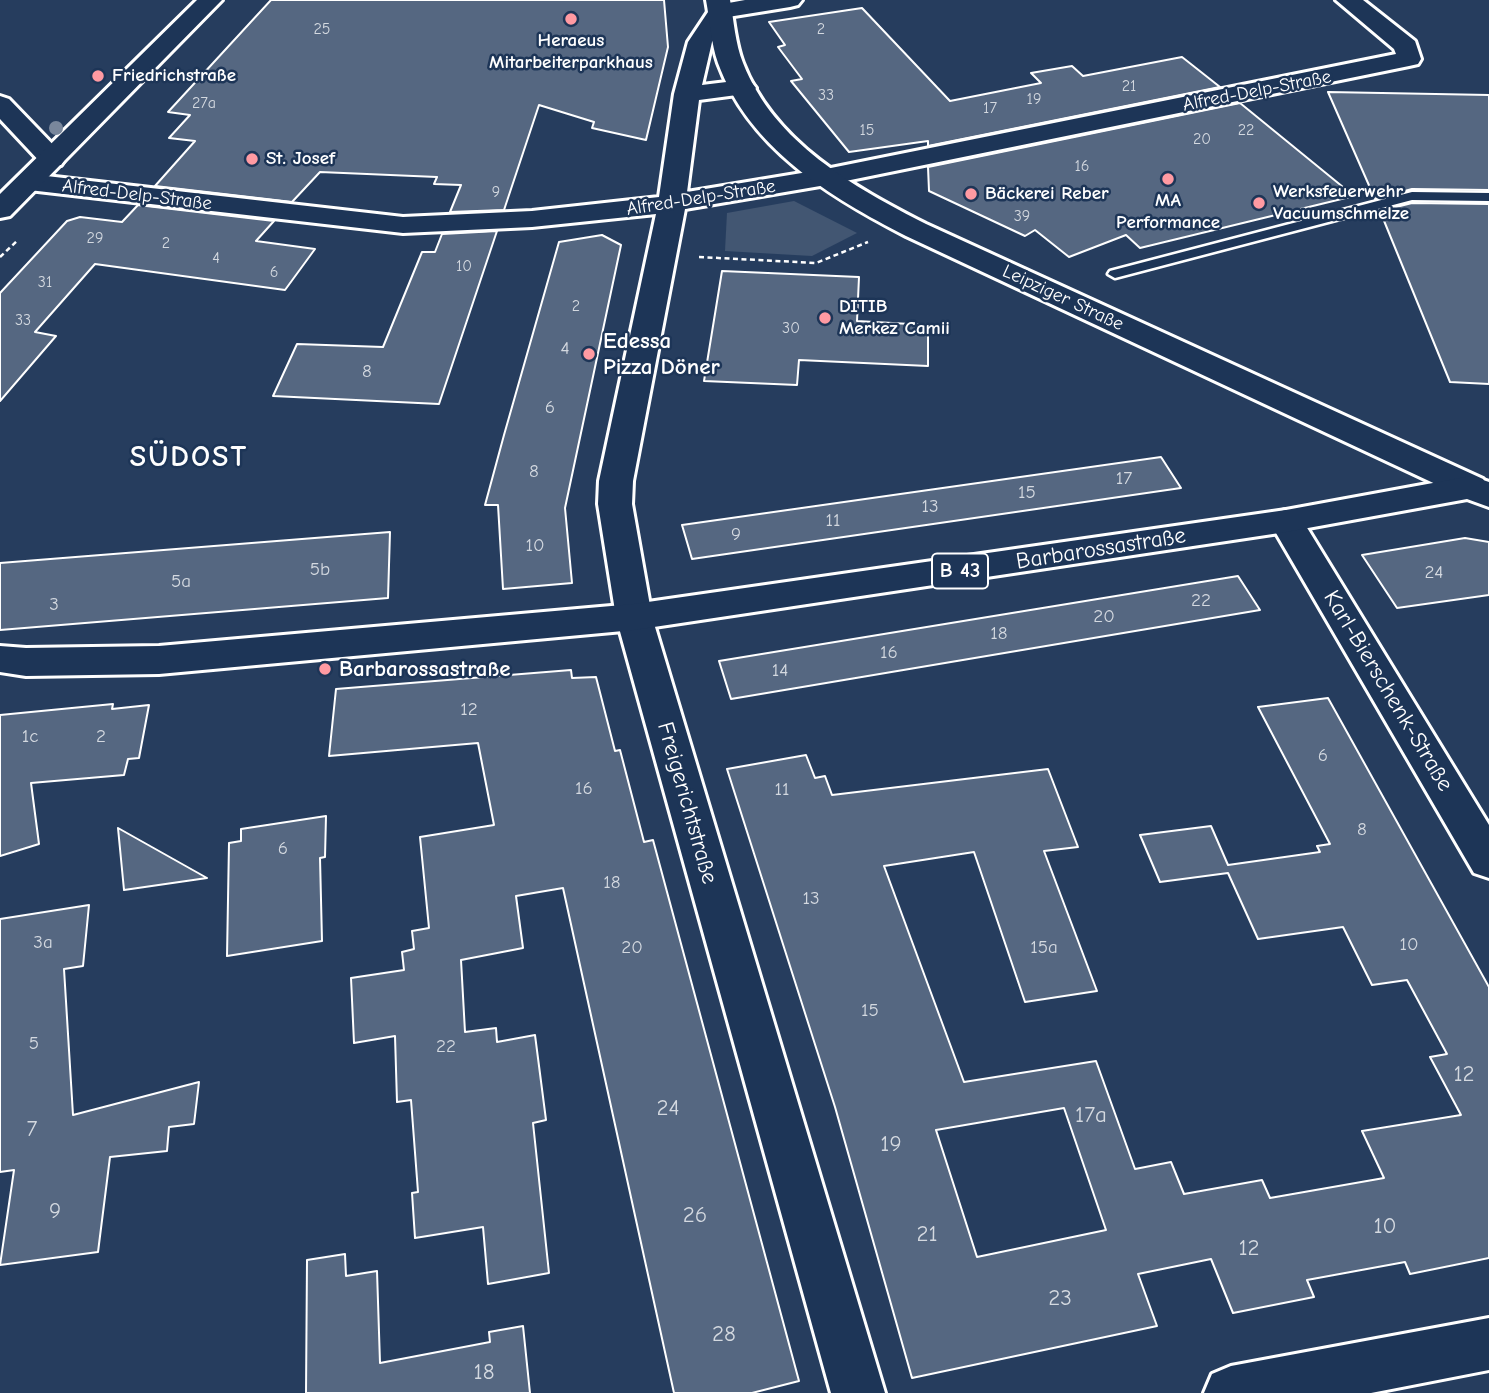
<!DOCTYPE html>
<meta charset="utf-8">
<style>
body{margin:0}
canvas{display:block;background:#263d5e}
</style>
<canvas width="1489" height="1393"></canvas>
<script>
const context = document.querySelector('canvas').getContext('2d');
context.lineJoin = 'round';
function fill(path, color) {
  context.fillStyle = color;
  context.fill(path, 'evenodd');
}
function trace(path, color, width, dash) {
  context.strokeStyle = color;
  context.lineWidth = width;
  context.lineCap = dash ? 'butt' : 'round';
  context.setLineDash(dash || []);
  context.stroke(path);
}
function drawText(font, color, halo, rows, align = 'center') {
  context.font = font + ' "Comic Neue",sans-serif';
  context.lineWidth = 5;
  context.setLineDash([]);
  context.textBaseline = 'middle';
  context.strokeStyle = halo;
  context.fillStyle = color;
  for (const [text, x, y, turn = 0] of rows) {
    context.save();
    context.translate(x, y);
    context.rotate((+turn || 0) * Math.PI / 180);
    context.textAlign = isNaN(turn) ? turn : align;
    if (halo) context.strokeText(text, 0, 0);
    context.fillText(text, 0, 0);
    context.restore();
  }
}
const green = new Path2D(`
 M794,201L857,233L812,256L725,251L727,213Z`);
const building = new Path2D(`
 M271,0H664L668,47L646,140L592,128L594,122L539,105L504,210L450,212L461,185L434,184L437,177L320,172L292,202L155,186L195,141L169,138L190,115L168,112Z
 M862,8L950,101L1041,83L1031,73L1072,66L1083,76L1182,57L1220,87L928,146V141L849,152L791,81L802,79L778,47L785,45L769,22Z
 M1328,92L1489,95V190L1412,189L1375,199Z
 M1240,103L1354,196L1140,248L1126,235L1069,257L1035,230L1025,236L929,191L928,167Z
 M1412,203L1489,204V384L1450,382L1380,211Z
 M138,205L274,221L256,241L315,249L285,290L95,264L35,332L56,336L0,401V293L67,221L80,217L122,222Z
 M497,231L439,404L273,396L297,344L383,347L422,252H435L442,234Z
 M602,235L621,245L565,508L572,583L503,589L498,505H485L504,435L559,242Z
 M722,271L859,277L857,321L928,325V366L799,360L797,385L704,381Z
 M1161,457L1181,488L692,559L682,525Z
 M390,532L388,598L0,630V563Z
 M1465,538L1489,542V595L1397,608L1362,555Z
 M1238,576L1260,610L731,699L719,661Z
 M571,670L572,678L596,677L615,751L620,750L644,842L653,840L799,1381L752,1393H674L563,888L516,896L523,948L461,960L465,1032L496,1028L497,1042L535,1035L546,1120L533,1123L549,1273L488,1284L483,1227L415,1238L412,1193L418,1192L411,1100L397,1102L395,1036L354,1043L351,978L404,970L402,952L414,949L412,931L429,928L420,837L494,825L478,743L329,756L336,689Z
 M1328,698L1489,987V1258L1410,1274L1405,1262L1307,1280L1314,1297L1233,1313L1211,1259L1138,1274L1157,1326L912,1378L835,1107L727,769L806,755L815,778L825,776L832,795L1048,769L1078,847L1044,851L1097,991L1025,1002L974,852L884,866L964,1082L1096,1061L1135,1169L1171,1162L1184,1194L1262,1180L1270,1198L1384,1178L1362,1131L1461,1115L1430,1057L1447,1054L1407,980L1372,985L1343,927L1258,939L1228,873L1160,882L1140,835L1211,826L1228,865L1320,852L1317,846L1330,844L1258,707ZM1064,1108L1106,1230L977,1257L936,1130Z
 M113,704L112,709L149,705L139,758L128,759L124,775L31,783L39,844L0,856V715Z
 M326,816L325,857L320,858L322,941L227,956L229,843L241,841V829Z
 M118,828L207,878L124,890Z
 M89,905L83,966L64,969L73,1115L199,1082L194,1124L169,1127L167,1151L110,1157L98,1252L0,1265L14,1170L0,1172V919Z
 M345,1254L346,1276L377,1271L380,1363L490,1342L489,1332L523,1326L530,1393H306L307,1260Z`);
const path = new Path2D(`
 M0,257L18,240
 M699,257L816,263L868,242`);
const service = new Path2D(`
 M1412,192L1489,193V201L1412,200L1115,278L1108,274L1110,271Z`);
const minor = new Path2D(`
 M745,0H802L798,5L790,7L728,17L712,42L702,85L743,80L752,83L756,88L752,93L699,100L687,192L826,169L1396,54L1394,49L1336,0H1363L1415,41L1421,59L1418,64L1409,66L826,185L685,209L633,481L632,504L652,617L885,1393H831L616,617L598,504L599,481L656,214L532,227L403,233L29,190L19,188L15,182L19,176L29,174L403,217L532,211L659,197L674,94L688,42L712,6Z
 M0,96L9,99L61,153L65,159L61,165H43L0,119Z
 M1286,510L1298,513L1489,825V878L1474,873L1269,521L1274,513Z
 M1489,1318V1370L1371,1393H1204L1212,1374L1231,1366Z`);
const secondary = new Path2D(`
 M197,0H222L10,216L0,218V194Z
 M706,0H730C734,21 735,43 743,63C774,143 854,187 926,224L1483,479L1488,487L1483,495L1471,498L1459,495L906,236C830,197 749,148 718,63C711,43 710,21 706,0Z`);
const primary = new Path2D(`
 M1471,476L1489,482V507L1467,499L1286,532L634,630L159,674L26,676L0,672V646L26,648L159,646L634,604L1286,510Z`);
const trees = [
 [56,128]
];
const markers = [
 [571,19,7,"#ff9aa2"],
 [98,76,7,"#ff9aa2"],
 [252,159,7,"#ff9aa2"],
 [1168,179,7,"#ff9aa2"],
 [971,194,7,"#ff9aa2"],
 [1259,203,7,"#ff9aa2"],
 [825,318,7,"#ff9aa2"],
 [589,354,7,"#ff9aa2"],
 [325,669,7,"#ff9aa2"]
];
const farNumbernames = [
 ["25",322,29],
 ["2",821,29],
 ["21",1129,86],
 ["33",826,95],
 ["19",1034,99],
 ["27a",204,103],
 ["17",990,108],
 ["15",867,130],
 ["22",1246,130],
 ["20",1202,139],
 ["16",1082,166],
 ["9",496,192],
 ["39",1022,216],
 ["29",95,238],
 ["2",166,243],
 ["4",216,258],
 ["10",464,266],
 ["6",274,272],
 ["31",45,282],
 ["2",576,306],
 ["33",23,320],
 ["30",791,328]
];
const farPoinames = [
 ["Heraeus",571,41,"center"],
 ["Mitarbeiterparkhaus",571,63,"center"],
 ["Friedrichstraße",112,76],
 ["St. Josef",266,159],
 ["Werksfeuerwehr",1273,192],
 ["Vacuumschmelze",1273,214],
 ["Bäckerei Reber",985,194],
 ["MA",1168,201,"center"],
 ["Performance",1168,223,"center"],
 ["DITIB",839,307],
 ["Merkez Camii",839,329]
];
const farStreetnames = [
 ["Alfred-Delp-Straße",1257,91,-11],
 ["Alfred-Delp-Straße",137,195,7],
 ["Alfred-Delp-Straße",701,198,-9],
 ["Leipziger Straße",1063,298,25]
];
const numberNames = [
 ["4",565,349],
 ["8",367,372],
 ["6",550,408],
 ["8",534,472],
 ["17",1124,479],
 ["15",1027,493],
 ["13",930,507],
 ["11",833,521],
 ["9",736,535],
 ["10",535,546],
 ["5b",320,570],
 ["24",1434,573],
 ["5a",181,582],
 ["22",1201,601],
 ["3",54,605],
 ["20",1104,617],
 ["18",999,634],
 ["16",889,653],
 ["14",780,671],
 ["12",469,710],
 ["1c",30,737],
 ["2",101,737],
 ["6",1323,756],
 ["16",584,789],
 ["11",782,790],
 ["8",1362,830],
 ["6",283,849],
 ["18",612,883],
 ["13",811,899],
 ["3a",43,943],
 ["10",1409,945],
 ["20",632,948],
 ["15a",1044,948],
 ["15",870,1011],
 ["5",34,1044],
 ["22",446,1047]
];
const shields = [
 [960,571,56]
];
const shieldNames = [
 ["B 43",960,571]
];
const poiNames = [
 ["Edessa",603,341],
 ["Pizza Döner",603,367],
 ["Barbarossastraße",339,669]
];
const streetNames = [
 ["Barbarossastraße",1101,549,-9],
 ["Karl-Bierschenk-Straße",1388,691,59],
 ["Freigerichtstraße",687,803,74]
];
const nearNumbernames = [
 ["12",1464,1074],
 ["24",668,1108],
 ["17a",1091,1115],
 ["7",32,1129],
 ["19",891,1144],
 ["9",55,1211],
 ["26",695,1215],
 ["10",1385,1226],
 ["21",927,1234],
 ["12",1249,1248],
 ["23",1060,1298],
 ["28",724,1334],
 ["18",484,1372]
];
const districtNames = [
 ["SÜDOST",189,458]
];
fill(green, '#425672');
fill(building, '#556781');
trace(building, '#fff', 2);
trace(service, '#fff', 5);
trace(minor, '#fff', 6);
trace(secondary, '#fff', 6);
trace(primary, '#fff', 6);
trace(path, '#fff', 2.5, [5, 3.5]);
fill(service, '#1d3557');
fill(minor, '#1d3557');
fill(secondary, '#1d3557');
fill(primary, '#1d3557');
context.fillStyle = '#79879c';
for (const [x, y] of trees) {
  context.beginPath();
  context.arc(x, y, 7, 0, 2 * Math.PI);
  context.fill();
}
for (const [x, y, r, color] of markers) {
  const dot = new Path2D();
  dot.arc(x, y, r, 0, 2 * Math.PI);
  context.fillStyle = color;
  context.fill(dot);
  trace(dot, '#1d3557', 2.5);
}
drawText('16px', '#d4d9e0', null, farNumbernames);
drawText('bold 19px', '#fff', '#1d3557', farPoinames, 'left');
drawText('19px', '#fff', '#1d3557', farStreetnames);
drawText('19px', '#d4d9e0', null, numberNames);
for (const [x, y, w] of shields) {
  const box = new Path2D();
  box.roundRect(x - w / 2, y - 17.5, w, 35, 5);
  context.fillStyle = '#1d3557';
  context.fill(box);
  trace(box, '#fff', 2);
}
drawText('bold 21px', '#fff', null, shieldNames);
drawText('bold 23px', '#fff', '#1d3557', poiNames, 'left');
drawText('23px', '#fff', '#1d3557', streetNames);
drawText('23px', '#d4d9e0', null, nearNumbernames);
context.letterSpacing = '2px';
drawText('bold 30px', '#fff', '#1d3557', districtNames);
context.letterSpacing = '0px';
</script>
